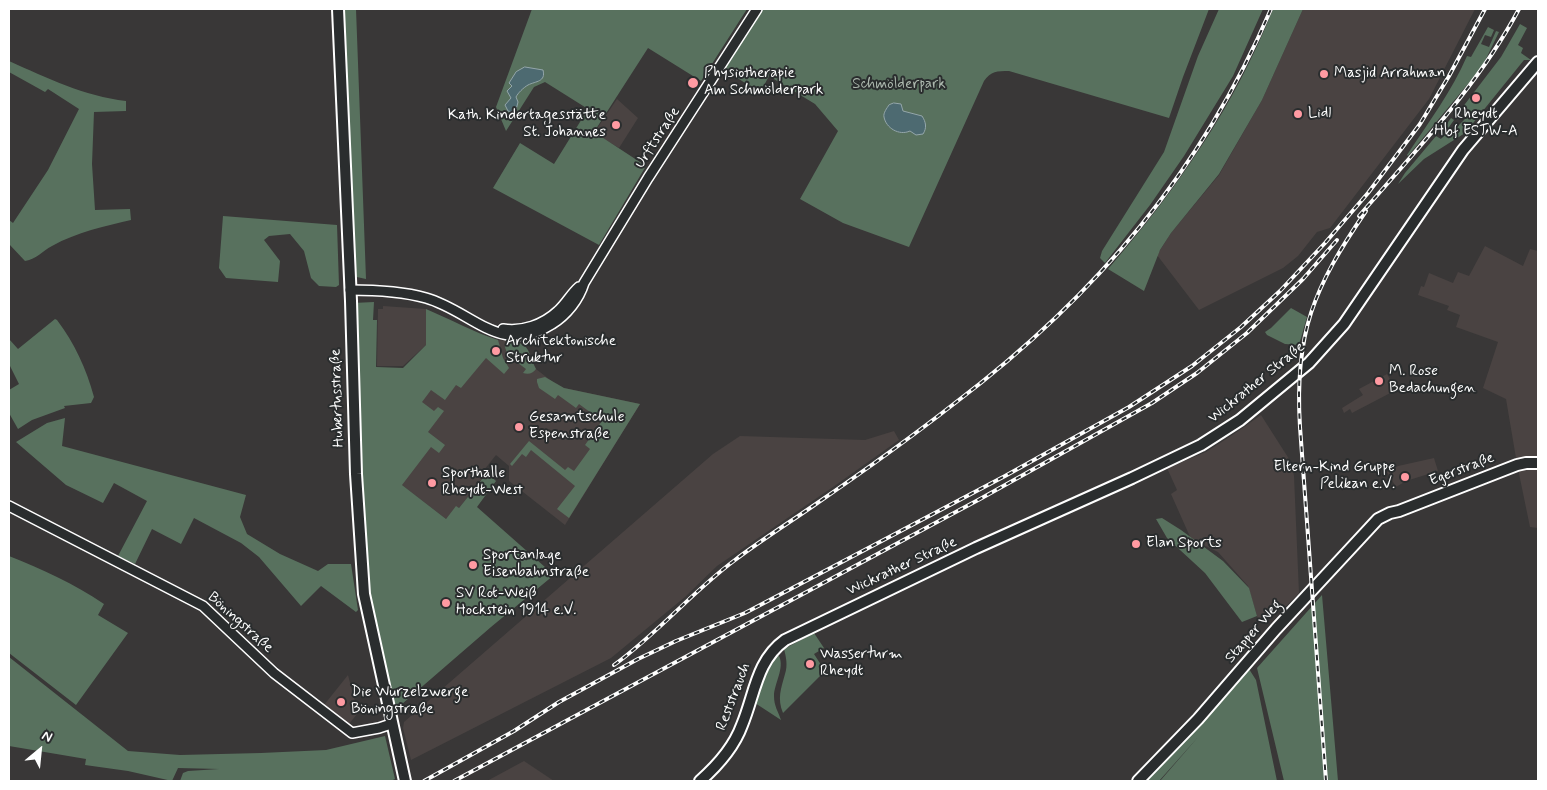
<!DOCTYPE html>
<meta charset="utf-8">
<style>
body{margin:0}
#map{position:relative;width:1547px;height:790px;overflow:hidden;background:#393737;font-family:Mynerve,sans-serif}
canvas{display:block}
.frame{position:absolute;inset:0;border:10px solid #fff;pointer-events:none}
.north{position:absolute;left:15px;top:725px;width:50px;height:50px;-webkit-text-stroke:4px #2a2d2e;paint-order:stroke;rotate:28deg;font-size:14px;font-weight:700;line-height:20px;text-align:center;color:#fff}
.north::after{content:'';display:block;margin:auto;width:18px;height:22px;background:#fff;clip-path:polygon(50% 0,100% 100%,50% 72%,0 100%)}
</style>
<div id="map">
<canvas width="1547" height="790"></canvas>
<div class="frame"></div>
<div class="north">N</div>
</div>
<script>
const context = document.querySelector('canvas').getContext('2d');
context.lineJoin = 'round';
function fill(path, color) {
  context.fillStyle = color;
  context.fill(path, 'evenodd');
}
function trace(path, color, width, dash) {
  context.strokeStyle = color;
  context.lineWidth = width;
  context.lineCap = dash ? 'butt' : 'round';
  context.setLineDash(dash || []);
  context.stroke(path);
}
function drawText(font, color, halo, rows, align = 'center') {
  context.font = font + ' Mynerve,sans-serif';
  context.lineWidth = 4;
  context.setLineDash([]);
  context.textBaseline = 'middle';
  context.strokeStyle = halo;
  context.fillStyle = color;
  for (const [text, x, y, turn = 0] of rows) {
    context.save();
    context.translate(x, y);
    context.rotate((+turn || 0) * Math.PI / 180);
    context.textAlign = isNaN(turn) ? turn : align;
    if (halo) context.strokeText(text, 0, 0);
    context.fillText(text, 0, 0);
    context.restore();
  }
}
const built = new Path2D(`
 M1303,9H1475L1429,99L1330,228L1317,232L1298,256L1283,268L1199,310L1157,255L1171,233L1219,175L1262,100Z
 M617,99L638,118L619,148L594,133Z
 M1485,246L1523,266L1530,249L1538,251V528L1530,527L1517,464L1506,399L1483,388L1498,342L1456,327L1460,315L1447,310L1449,306L1418,295L1421,286L1424,287L1429,273L1453,283L1458,272L1469,276Z
 M383,306L426,309V345L403,366H377L378,309H383Z
 M486,336L498,340L521,343L525,345L536,369L554,383L564,388L640,404L565,525L509,481V466L496,455L484,470L487,473L459,508L456,507L446,519L385,472L422,394L484,339Z
 M1387,374L1396,390L1352,413L1350,409L1344,413L1342,408L1363,395L1359,389Z
 M1261,415L1291,462L1294,476L1299,593L1286,606L1258,619L1248,586L1218,552L1191,539L1171,494L1177,490L1167,468L1206,452L1234,434Z
 M894,431L899,440L833,487L717,566L685,597L611,658L411,760L403,728L404,722L713,454L740,436L865,440Z
 M1434,458L1438,471L1406,481L1396,487L1387,472L1398,466Z
 M348,675L358,713L348,725L324,705Z
 M524,761L554,781H487Z`);
const green = new Path2D(`
 M342,9H356L366,279L352,276Z
 M532,9H747L701,81L648,48L594,132L646,166L599,245L493,188L520,143L554,164L588,109L545,82L534,87L506,131L496,107Z
 M761,9H1209L1183,77L1169,118L1009,71C997,71 991,71 984,81L909,247L843,223L800,199L838,131L815,104L769,76L760,93L724,69Z
 M1219,9H1263L1233,76L1184,156L1150,205L1105,263L1100,258L1102,251L1164,152L1198,56Z
 M1273,9H1303L1262,100L1219,174L1171,233L1160,250L1144,291L1108,269C1176,191 1235,105 1273,9Z
 M1520,24L1527,28L1518,45L1523,48L1521,53L1531,60H1524L1465,133L1424,159L1398,184L1405,173L1436,136L1441,139L1447,131L1444,128L1451,118L1454,120L1449,127L1453,131L1470,114L1463,108L1465,104L1501,57Z
 M1488,27L1494,30L1491,37L1485,35L1481,44L1489,47L1496,31L1499,32L1482,67L1408,156L1407,155C1428,123 1452,91 1467,56L1471,57Z
 M9,61C47,78 84,96 126,101V111L94,112L92,164L95,210L130,209L131,220C105,226 77,232 52,246C42,251 37,259 25,261L9,244V220L13,223L48,170L79,109L48,89L45,92L9,72Z
 M223,216L337,225L339,285L336,287L319,286L311,278L304,251L290,234L269,236L264,240L280,261L278,282L226,278L219,268Z
 M374,302L373,320H377L376,367L403,368L426,345V309C450,319 473,332 498,340L503,358L509,368L504,374L486,358L461,388L456,385L445,400L431,390L422,402L434,411L438,407L444,411L428,432L445,445L439,453L431,447L402,485L446,519L456,506L459,508L487,473L496,481L477,507L554,575L491,627L402,704L393,706L380,662L363,566L353,303Z
 M1291,308L1307,317L1299,345L1285,344L1267,335L1265,332L1271,328Z
 M55,319L57,320C75,344 86,368 94,397L91,403L64,406L65,408L32,420L18,429L9,413V390L19,384L9,364V339L18,349Z
 M507,341C532,344 526,349 536,369C533,373 529,375 523,373L526,369L514,360L511,364L510,363L505,347Z
 M545,377L564,388L640,404L569,518L557,509L575,486L531,450L526,457L522,454L512,466L510,464L529,441L565,470L568,467L574,471L590,449L585,445L602,421L579,404L576,408L558,395L555,399L539,388L537,382V379Z
 M65,418L62,446L246,495L240,517L247,534L280,554L318,571L328,564H351L358,610L356,612L321,586L301,606L259,557L241,543L194,518L181,544L152,529L135,564L118,556L147,501L114,483L103,503L66,485L16,442L47,423Z
 M1162,518L1181,530L1223,561L1249,588L1257,616L1242,622L1205,573L1167,538L1156,519Z
 M9,556C42,569 75,584 104,604L98,615L128,633L76,705L9,653Z
 M1322,595L1338,781H1284L1257,668Z
 M814,633L824,648L814,654L825,671L783,713C777,698 781,689 785,674C788,665 786,657 784,649Z
 M776,655L779,656C785,668 774,684 774,696C774,706 778,711 781,720L755,703L767,670Z
 M9,657L128,751L180,755L261,753L326,750L385,736L395,779L391,781H180L183,773L188,771L219,769L178,768L172,781L128,771L85,765L86,759L9,746Z
 M1249,669L1256,680L1277,781H1160L1199,736L1159,781H1145L1176,750Z`);
const water = new Path2D(`
 M525,67L543,70C546,82 536,81 528,85C523,88 518,93 516,97L518,102L516,110L513,112L508,111L505,105L511,98L507,91L512,86L509,83L516,72Z
 M894,103L901,104L903,111L922,116C926,122 927,128 923,134L916,135L910,131C899,136 886,128 884,117C883,113 887,108 889,105Z`);
const minor = new Path2D(`
 M350,290C376,290 401,291 426,298C472,311 501,357 552,324C567,315 579,299 584,283L648,178L757,9
 M503,329C522,332 543,325 558,311C566,304 571,294 579,287
 M9,506L203,606L274,673L352,733L379,728L391,724`);
const major = new Path2D(`
 M338,9L351,301L356,474L364,594L405,781
 M700,781C717,766 734,747 742,725C755,694 756,661 785,640L976,548L1132,478L1201,445L1240,420L1309,363L1344,324L1463,150L1538,62
 M1138,781L1198,719L1276,629L1378,519L1390,513L1399,511L1517,465L1526,463H1538`);
const rail = new Path2D(`
 M1359,216C1416,150 1478,86 1519,9
 M614,665C657,634 692,592 735,560C760,541 787,524 813,506C861,473 909,439 955,403C1096,296 1201,172 1271,9
 M424,781L514,731L559,702L638,659L676,641L745,613L1005,476L1129,407L1192,366L1241,327L1280,291L1325,243L1368,193L1420,124L1449,76L1485,9
 M454,781L980,499L1152,403L1197,373L1247,333L1303,279L1337,240
 M1326,781L1300,427C1294,333 1314,287 1366,211`);
const markers = [
 [1324,74,5,"#ff9aa2"],
 [693,83,6,"#ff9aa2"],
 [1476,98,5,"#ff9aa2"],
 [1298,114,5,"#ff9aa2"],
 [616,125,5,"#ff9aa2"],
 [496,351,5,"#ff9aa2"],
 [1379,381,5,"#ff9aa2"],
 [519,427,5,"#ff9aa2"],
 [1405,477,5,"#ff9aa2"],
 [432,483,5,"#ff9aa2"],
 [1136,544,5,"#ff9aa2"],
 [473,565,5,"#ff9aa2"],
 [446,603,5,"#ff9aa2"],
 [810,664,5,"#ff9aa2"],
 [341,702,5,"#ff9aa2"]
];
const poiNames = [
 ["Physiotherapie",704,74],
 ["Am Schmölderpark",704,91],
 ["Masjid Arrahman",1334,74],
 ["Lidl",1308,114],
 ["Rheydt",1476,115,"center"],
 ["Hbf ESTW-A",1476,132,"center"],
 ["Kath. Kindertagesstätte",606,116,"right"],
 ["St. Johannes",606,133,"right"],
 ["Architektonische",506,342],
 ["Struktur",506,359],
 ["M. Rose",1389,372],
 ["Bedachungen",1389,389],
 ["Gesamtschule",529,418],
 ["Espenstraße",529,435],
 ["Eltern-Kind Gruppe",1395,468,"right"],
 ["Pelikan e.V.",1395,485,"right"],
 ["Sporthalle",442,474],
 ["Rheydt-West",442,491],
 ["Elan Sports",1146,544],
 ["Sportanlage",483,556],
 ["Eisenbahnstraße",483,573],
 ["SV Rot-Weiß",456,594],
 ["Hockstein 1914 e.V.",456,611],
 ["Wasserturm",820,655],
 ["Rheydt",820,672],
 ["Die Wurzelzwerge",351,693],
 ["Böningstraße",351,710]
];
const parkNames = [
 ["Schmölderpark",899,85]
];
const streetNames = [
 ["Urftstraße",658,138,-57],
 ["Wickrather Straße",1257,383,-39],
 ["Hubertusstraße",338,398,-92],
 ["Egerstraße",1462,470,-21],
 ["Wickrather Straße",902,567,-25],
 ["Böningstraße",240,623,42],
 ["Stapper Weg",1254,632,-49],
 ["Reststrauch",734,697,-69]
];
fill(built, '#4a4342');
fill(green, '#58715e');
fill(water, '#4d6a71');
trace(water, '#94a6aa', 1);
trace(minor, '#fff', 12);
trace(major, '#fff', 14);
trace(minor, '#2a2d2e', 9);
trace(major, '#2a2d2e', 10);
trace(rail, '#fff', 4);
trace(rail, '#2a2d2e', 2, [5.5]);
for (const [x, y, r, color] of markers) {
  const dot = new Path2D();
  dot.arc(x, y, r, 0, 2 * Math.PI);
  context.fillStyle = color;
  context.fill(dot);
  trace(dot, '#2a2d2e', 2);
}
drawText('15px', '#fff', '#2a2d2e', poiNames, 'left');
drawText('15px', '#acb8ae', '#2a2d2e', parkNames);
drawText('15px', '#fff', '#2a2d2e', streetNames);
</script>
